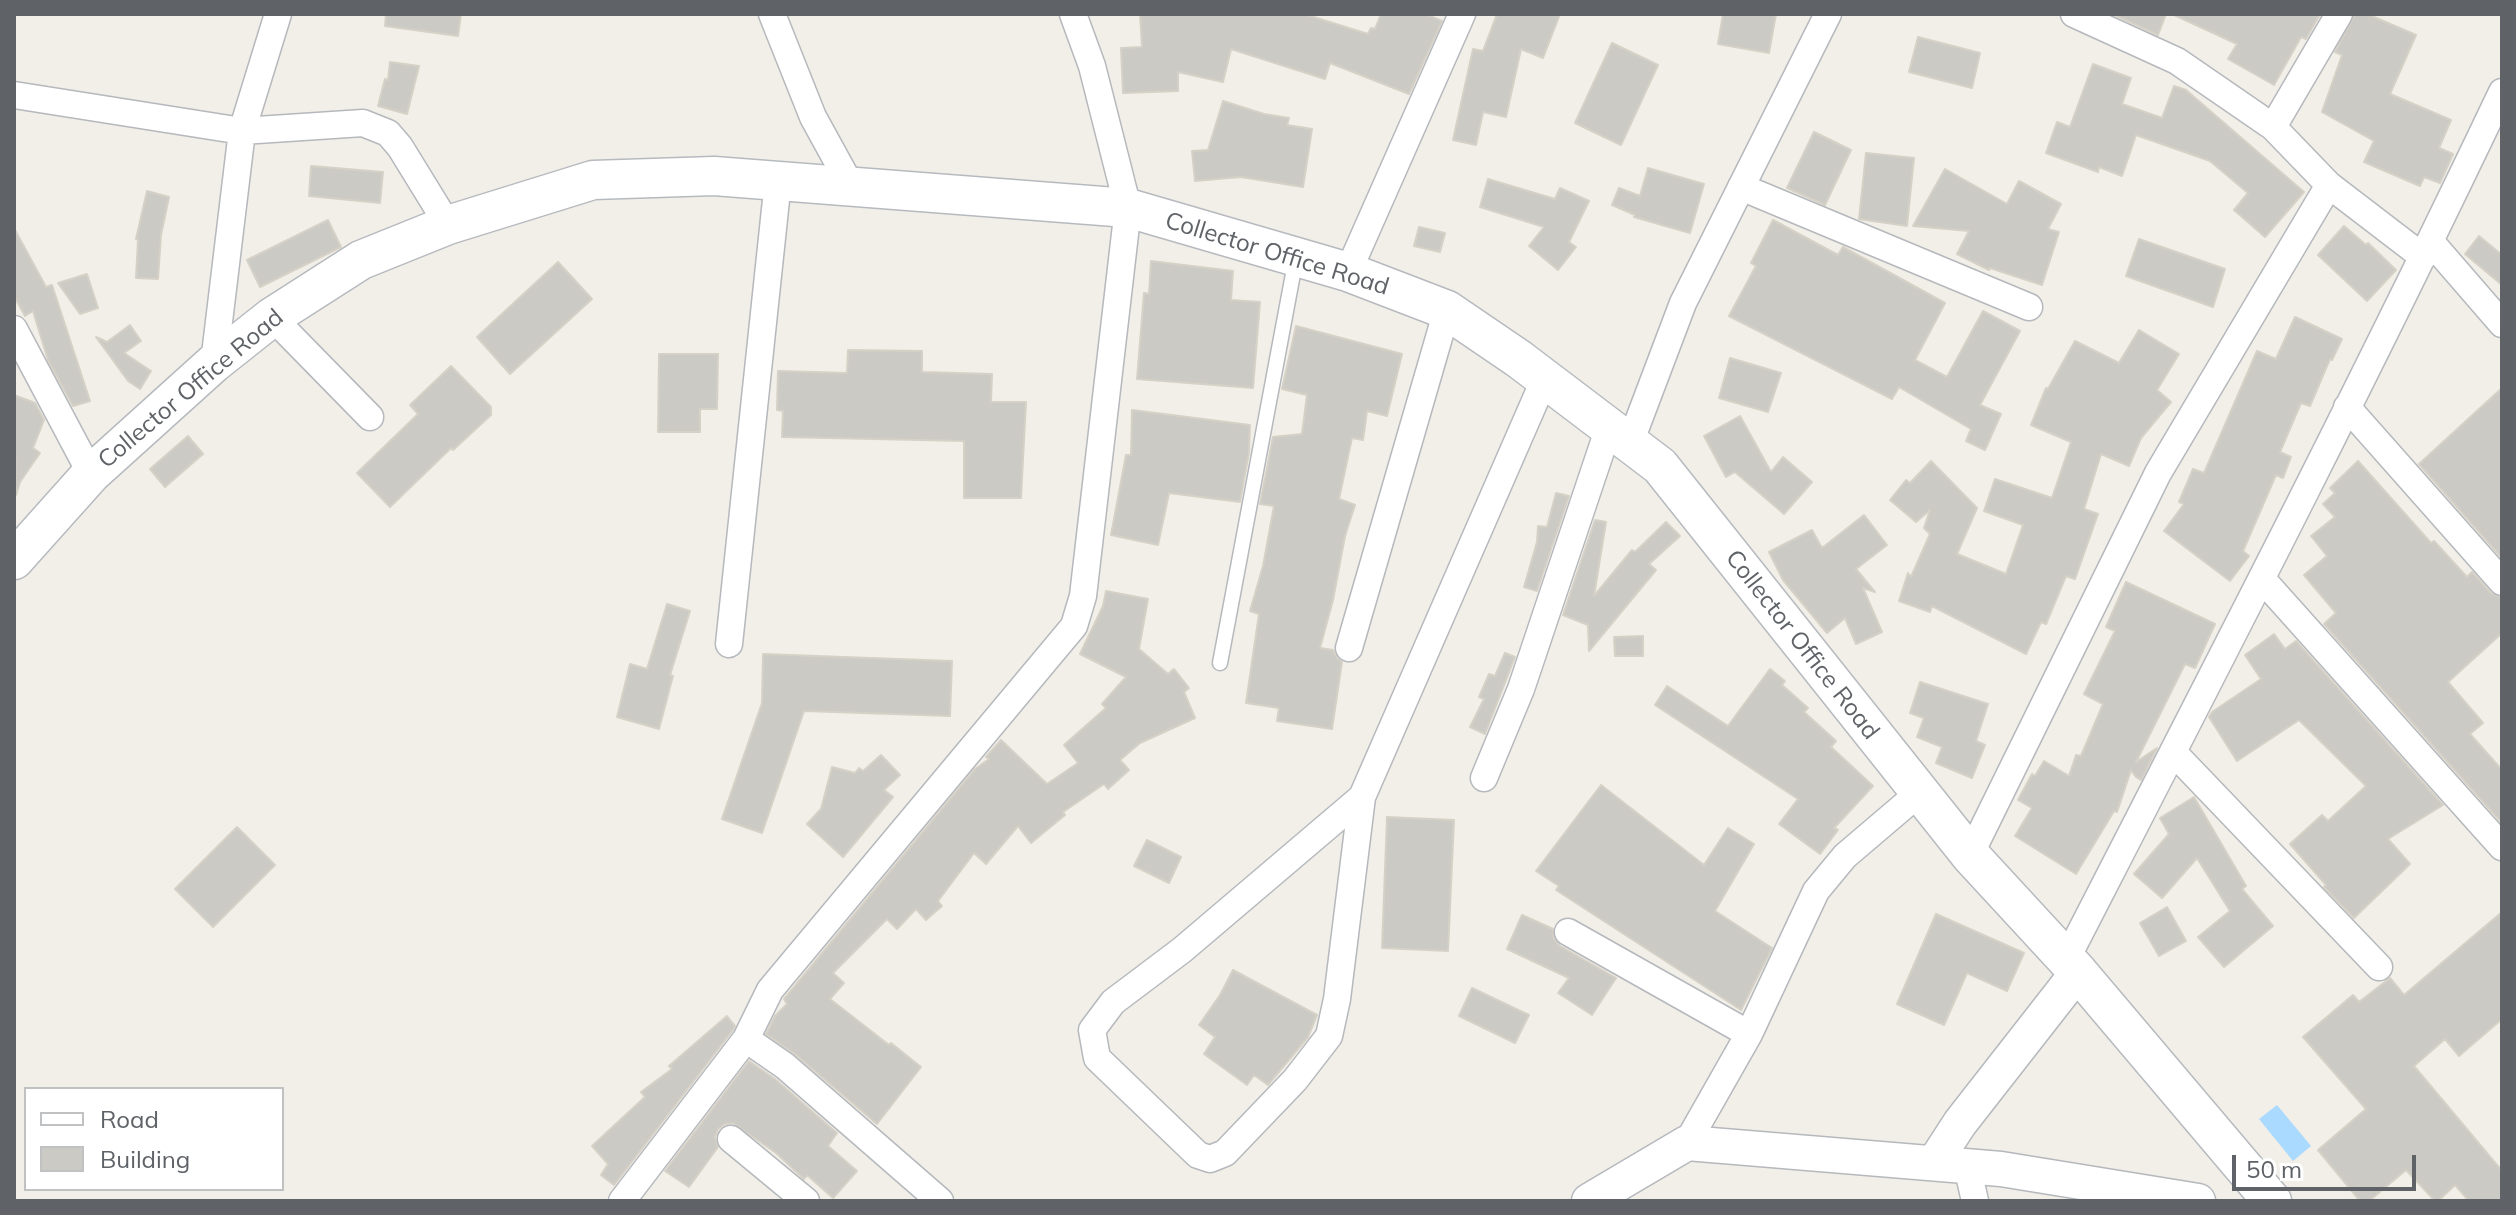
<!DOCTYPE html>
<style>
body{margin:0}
#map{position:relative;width:2516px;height:1215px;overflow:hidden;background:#f1efe8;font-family:Mulish,sans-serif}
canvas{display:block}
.frame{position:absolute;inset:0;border:16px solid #5f6368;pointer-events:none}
.legend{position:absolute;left:24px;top:1087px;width:260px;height:104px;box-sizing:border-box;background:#fff;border:2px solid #bfc1c3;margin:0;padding:10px 14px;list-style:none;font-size:24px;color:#5f6368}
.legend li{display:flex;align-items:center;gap:16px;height:40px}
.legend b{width:40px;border:2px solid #bfc1c3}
.scale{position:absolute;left:2232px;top:1155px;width:184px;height:36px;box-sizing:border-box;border:4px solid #5f6368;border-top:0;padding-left:10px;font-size:24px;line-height:28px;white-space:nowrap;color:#5f6368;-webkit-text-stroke:6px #fff;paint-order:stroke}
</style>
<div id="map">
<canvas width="2516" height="1215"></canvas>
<div class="frame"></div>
<ul class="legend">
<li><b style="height:10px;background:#fff"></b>Road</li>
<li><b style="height:22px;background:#cccac5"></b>Building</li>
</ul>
<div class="scale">50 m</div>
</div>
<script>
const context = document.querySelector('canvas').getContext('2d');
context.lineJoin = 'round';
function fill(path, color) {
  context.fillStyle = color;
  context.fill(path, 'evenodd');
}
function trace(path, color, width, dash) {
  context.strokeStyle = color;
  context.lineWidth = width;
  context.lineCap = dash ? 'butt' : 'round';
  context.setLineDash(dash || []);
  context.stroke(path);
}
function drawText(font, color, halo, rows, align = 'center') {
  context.font = font + ' Mulish,sans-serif';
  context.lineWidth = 7;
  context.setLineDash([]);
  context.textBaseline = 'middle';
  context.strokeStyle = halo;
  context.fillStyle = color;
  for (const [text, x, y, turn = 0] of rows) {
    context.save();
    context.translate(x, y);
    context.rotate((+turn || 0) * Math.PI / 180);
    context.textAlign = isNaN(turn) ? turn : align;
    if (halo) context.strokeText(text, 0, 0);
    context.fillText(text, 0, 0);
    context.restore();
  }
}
const water = new Path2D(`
 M2277,1105L2311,1146L2293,1161L2259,1119Z`);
const building = new Path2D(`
 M386,14H461L458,36L385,26Z
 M1140,14H1304L1368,34L1371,28L1375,29L1381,14H1425L1442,21L1409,94L1330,63L1325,79L1231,49L1223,82L1178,72V91L1123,93L1121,48L1142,47Z
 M1497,14H1560L1543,58L1521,49L1506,117L1483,112L1476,145L1453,140L1473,49L1483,51Z
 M1723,14H1776L1769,53L1718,44Z
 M2113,14H2166L2158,35Z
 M2172,14H2320L2306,39L2301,37L2274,85L2228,59L2237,44Z
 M2355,14H2367L2416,35L2390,94L2451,120L2439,148L2453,154L2440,183L2424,177L2420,186L2364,162L2374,141L2322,112L2342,55L2335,52Z
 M1918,37L1980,53L1972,88L1909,72Z
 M1612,43L1658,65L1621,145L1575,123Z
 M390,62L419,66L407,114L378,106L385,79L388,80Z
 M2093,64L2131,78L2122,104L2162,118L2174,86L2186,90L2304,192L2265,237L2234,210L2248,193L2210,161L2136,135L2122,176L2099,167L2098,172L2046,153L2057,122L2070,127Z
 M1223,101L1264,114L1289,118L1287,125L1312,129L1303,187L1241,177L1195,181L1192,151L1208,150Z
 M1814,132L1851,150L1825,205L1787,188Z
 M1866,153L1914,158L1907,226L1859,219Z
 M311,166L383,172L380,203L309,196Z
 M1648,168L1704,184L1690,233L1634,217L1635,215L1612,205L1619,188L1640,196Z
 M1945,169L2007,204L2019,181L2061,204L2048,229L2059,232L2042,285L1990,268L1989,270L1957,254L1969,231L1913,226Z
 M1488,179L1555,199L1560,188L1589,201L1569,242L1576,247L1558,270L1529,246L1544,227L1480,207Z
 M147,191L169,197L161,235L158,279L136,278L138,240L136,239Z
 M328,220L341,247L260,287L247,260Z
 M1773,220L1838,255L1843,247L1945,303L1915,360L1947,377L1983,311L2020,331L1980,405L2001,414L1985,450L1966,441L1971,429L1899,387L1892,399L1729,316L1756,266L1751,263Z
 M2344,226L2366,245L2368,243L2396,270L2367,301L2318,255Z
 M1419,227L1445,233L1440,252L1414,246Z
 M14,228L46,287L52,285L90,401L73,406L48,360L33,311L25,316L14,296Z
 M2479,236L2502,255V285L2465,254Z
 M2139,239L2225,269L2213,307L2126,276Z
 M1151,261L1233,271L1231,300L1260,302L1253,388L1137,379L1144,293L1149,294Z
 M558,262L592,299L510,374L477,337Z
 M87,274L98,308L80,314L58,283Z
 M2295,317L2342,339L2332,360L2330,359L2310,406L2301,403L2280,452L2291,457L2283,478L2276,475L2243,551L2249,556L2230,581L2164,531L2184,504L2179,502L2193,469L2204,473L2257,351L2276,359Z
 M130,325L141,341L124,353L151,371L140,389L128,381L96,337L107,342Z
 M1296,326L1402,354L1387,416L1367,411L1363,440L1352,438L1339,499L1355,505L1345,536L1333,600L1320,648L1333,650L1337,658L1342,662L1332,729L1277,721L1279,708L1246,703L1259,614L1250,611L1263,566L1274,506L1260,504L1273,437L1302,434L1307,395L1282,389Z
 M2139,330L2179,354L2157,390L2171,402L2141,438L2129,466L2101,454L2084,509L2098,514L2075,579L2066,576L2046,624L2041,622L2026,654L1932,606L1930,612L1899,601L1908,573L1911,577L1930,534L1924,528L1930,510L1916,522L1890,500L1906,480L1910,483L1931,461L1977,508L1957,554L2006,574L2023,525L1984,511L1995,479L2052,498L2071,442L2031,425L2046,388L2048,389L2075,341L2119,363Z
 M848,350L922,351V372L992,374L991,402H1026L1021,498H964V441L782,437L783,411L777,410L778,371L847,373Z
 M659,354H718L717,409H700V432H658Z
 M1730,358L1781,373L1768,412L1719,398Z
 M451,366L491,407V415L453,450L451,448L390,507L357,473L418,414L410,405Z
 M2502,388V558L2419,464Z
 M14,395L35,403L44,420L33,448L40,453L20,482L16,495Z
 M1132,410L1250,425L1249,452L1240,502L1169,493L1158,545L1111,535L1126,455H1131Z
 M1740,416L1771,472L1783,457L1812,482L1784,514L1735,472L1726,477L1704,436Z
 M188,436L203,454L165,487L150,469Z
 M2358,461L2431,543L2434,541L2467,577L2472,572L2491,593L2502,598V633L2448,682L2483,723L2470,734L2502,770V823L2324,624L2336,613L2304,575L2327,556L2311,536L2335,517L2323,504L2335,493L2330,488Z
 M1556,493L1569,496L1537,591L1524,587L1537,542L1538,526L1547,527Z
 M1864,515L1887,545L1856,569L1875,592L1863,588L1882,632L1856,644L1845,618L1827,633L1783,580L1769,552L1812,530L1822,548Z
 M1595,520L1606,522L1594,596L1632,550L1635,552L1666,522L1680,536L1649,564L1656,570L1589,651L1588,625L1563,615Z
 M2126,582L2215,624L2195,668L2185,664L2136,762L2157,748L2141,780L2136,777L2131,770L2117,812L2114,811L2076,874L2015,836L2032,808L2018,800L2032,774L2035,776L2044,761L2069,776L2076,755L2081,756L2103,704L2084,694L2115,631L2106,627Z
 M1106,591L1148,599L1139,649L1168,674L1174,669L1189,688L1184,692L1195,718L1140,743L1120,760L1129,770L1108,789L1104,784L1063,812L1065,815L1031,843L1018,826L986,864L974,853L938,901L942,906L926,920L916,909L897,929L887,919L833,973L844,983L830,999L889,1045L891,1043L921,1067L877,1124L795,1054L766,1034L775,1016L787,1004L784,999L975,769L989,759L986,757L1001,740L1047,784L1078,763L1064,745L1106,708L1102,704L1126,677L1080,654L1103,606Z
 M667,604L690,611L670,675L673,676L659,729L617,717L630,664L647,669Z
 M2274,634L2285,649L2296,641L2443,805L2388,839L2410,864L2354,918L2324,887L2326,885L2290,844L2322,815L2328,821L2366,786L2299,720L2237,761L2209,717L2212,712L2261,679L2245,655Z
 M1643,636V656H1615L1614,637Z
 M1505,653L1515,657L1485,734L1470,727L1484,699L1479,697L1489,674L1495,676Z
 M763,654L952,661L950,716L804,711L762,833L722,819L762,703Z
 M1770,669L1785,681L1782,685L1808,708L1804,712L1836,741L1831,747L1873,786L1834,828L1838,830L1820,854L1779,824L1798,799L1655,705L1667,686L1728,726Z
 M1920,682L1988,704L1976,741L1985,745L1972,778L1936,763L1942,747L1917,737L1924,718L1910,713Z
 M881,755L900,775L884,790L893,797L843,857L807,824L821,809L832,767L855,773L859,768L863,771Z
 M1601,785L1704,865L1728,828L1754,844L1715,911L1772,948L1741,1010L1556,890L1559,886L1536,871Z
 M2194,797L2246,886L2242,889L2273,926L2224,967L2198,937L2230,911L2197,858L2162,898L2134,874L2169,834L2160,818Z
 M1387,817L1454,820L1448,951L1382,948Z
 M237,827L275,865L213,927L175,889Z
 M1147,840L1181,857L1169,883L1134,866Z
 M2167,907L2186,941L2159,956L2140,923Z
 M2502,912V1019L2459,1056L2445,1039L2414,1066L2502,1171V1201H2469L2455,1185L2438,1201H2435L2406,1170L2369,1201H2360L2318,1150L2366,1109L2303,1037L2353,995L2359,1002L2390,978L2404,995Z
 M1936,914L2024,953L2007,991L1967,973L1944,1025L1897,1004Z
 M1522,915L1553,929L1554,939L1560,946L1616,978L1592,1015L1558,993L1569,978L1507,949Z
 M1233,970L1317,1015L1308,1037L1268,1085L1254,1075L1247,1085L1204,1054L1215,1037L1199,1025L1220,995Z
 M1472,988L1529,1015L1515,1043L1459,1016Z
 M727,1016L735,1026L732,1031L614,1185L601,1175L608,1164L592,1146L645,1097L641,1092L672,1069L669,1066Z
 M749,1061L775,1079L837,1133L828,1146L857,1171L833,1198L807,1175L804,1179L776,1153L733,1123L725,1124L718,1129L715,1137L718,1147L689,1187L665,1171Z`);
const service = new Path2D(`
 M1220,663L1296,258`);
const minor = new Path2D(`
 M772,14L813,117L852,188
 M2074,14L2177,61L2273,127L2329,185L2423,257
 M14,95L242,131L363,123L388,133L400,147L448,225
 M2273,127L2339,14
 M1741,187L2029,307
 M2431,242L2502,324
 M1348,272L1462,14
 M272,317L370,417
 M14,329L91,474
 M214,363L242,131L278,14
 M2347,407L2502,582
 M1630,443L1683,303L1828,14
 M2262,579L2502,847
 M729,644L778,181
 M1349,648L1447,310
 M2173,752L2379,967
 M1484,778L1521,689L1609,427
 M1362,797L1337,999L1329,1036L1295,1080L1225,1153L1210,1159L1198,1155L1097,1058L1092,1030L1113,1002L1182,950L1362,797L1545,378
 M1970,855L2158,473L2329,185
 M1568,932L1749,1034
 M2066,960C2214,672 2363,384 2502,92
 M746,1039L785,1066L940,1201
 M731,1139L806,1201
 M1687,1143L1749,1034L1816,891L1845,856L1919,793
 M1967,1166L1975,1201
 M622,1201L746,1039L770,990L1074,626L1083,596L1128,208L1092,66L1073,14`);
const tertiary = new Path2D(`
 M1934,1163L1960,1123L2078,972
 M1589,1201L1687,1143L2001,1169L2198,1201`);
const secondary = new Path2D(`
 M14,560L91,474L214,363L272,317L361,260L448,225L593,180L714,176L1128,208L1348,272L1447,310L1519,359L1660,466L1970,855L2078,972L2272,1201`);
const streetNames = [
 ["Collector Office Road",1277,254,17],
 ["Collector Office Road",191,389,-40],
 ["Collector Office Road",1802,645,52]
];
fill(water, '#aadaff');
fill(building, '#cccac5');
trace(building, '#d6d1c6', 2);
trace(service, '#b5b8bc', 17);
trace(minor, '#b5b8bc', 29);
trace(tertiary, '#b5b8bc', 37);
trace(secondary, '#b6babf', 41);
trace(service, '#fff', 14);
trace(minor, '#fff', 26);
trace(tertiary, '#fff', 34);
trace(secondary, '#fff', 38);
drawText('24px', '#5f6368', '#fff', streetNames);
</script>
